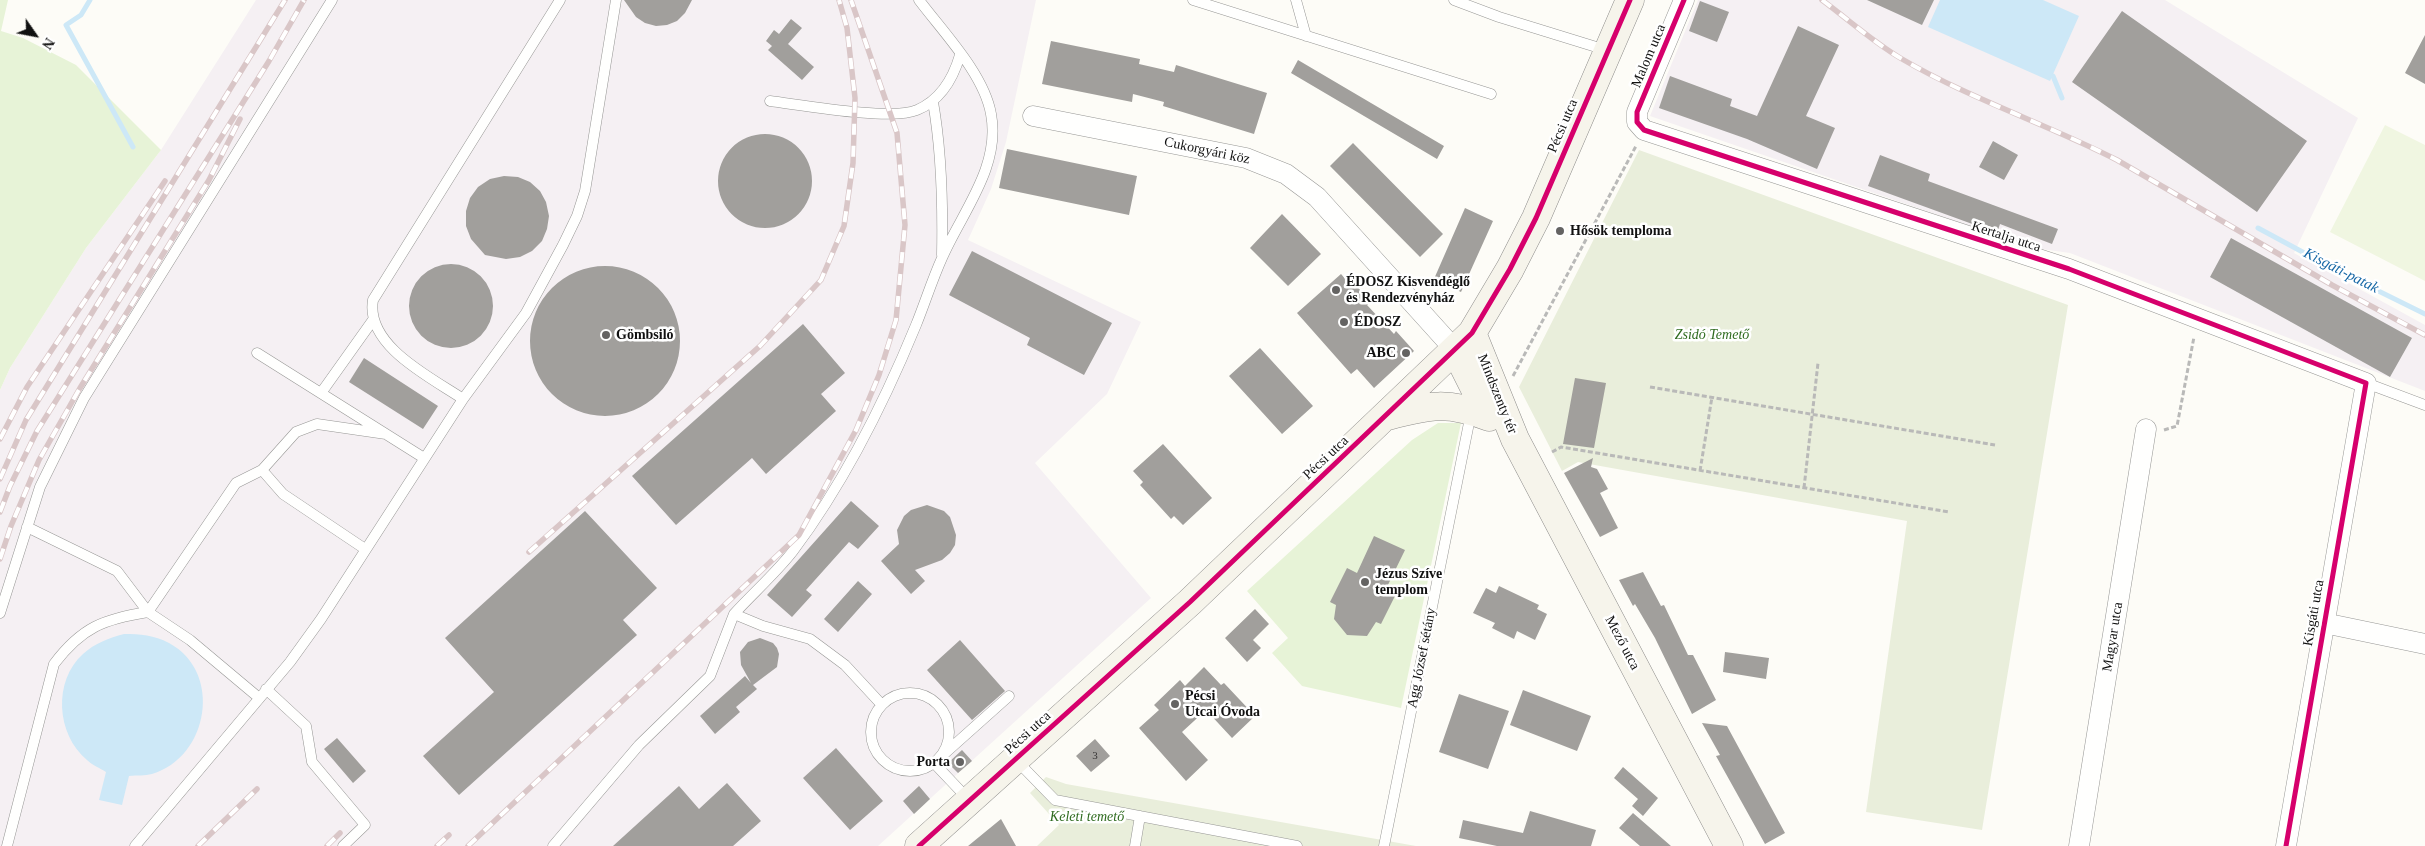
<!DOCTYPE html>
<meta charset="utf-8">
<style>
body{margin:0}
#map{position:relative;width:2425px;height:846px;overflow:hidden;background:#fdfcf7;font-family:Georgia,serif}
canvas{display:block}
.north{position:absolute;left:10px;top:10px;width:50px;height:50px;-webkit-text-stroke:4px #fff;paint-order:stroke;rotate:123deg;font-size:14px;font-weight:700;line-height:20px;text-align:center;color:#111}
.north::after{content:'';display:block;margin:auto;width:18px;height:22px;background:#111;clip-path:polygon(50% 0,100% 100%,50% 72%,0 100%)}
</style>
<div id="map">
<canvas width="2425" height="846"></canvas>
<div class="north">N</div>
</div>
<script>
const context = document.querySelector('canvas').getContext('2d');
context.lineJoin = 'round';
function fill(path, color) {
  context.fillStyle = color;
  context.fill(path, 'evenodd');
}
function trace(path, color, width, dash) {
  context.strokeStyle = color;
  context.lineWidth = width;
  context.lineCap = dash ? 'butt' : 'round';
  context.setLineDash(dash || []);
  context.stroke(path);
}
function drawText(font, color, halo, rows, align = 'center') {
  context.font = font + ' Georgia,serif';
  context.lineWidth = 5;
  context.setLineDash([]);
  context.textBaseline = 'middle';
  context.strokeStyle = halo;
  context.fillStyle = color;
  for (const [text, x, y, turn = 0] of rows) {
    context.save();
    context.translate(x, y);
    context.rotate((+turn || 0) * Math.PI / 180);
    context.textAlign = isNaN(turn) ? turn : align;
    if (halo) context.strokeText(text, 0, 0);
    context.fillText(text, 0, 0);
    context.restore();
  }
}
const industrial = new Path2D(`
 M256,0H1036L1006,142L991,189L968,240L1141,322L1107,394L1035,463L1151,598L878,846H0V390L10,368L86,248L161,150Z
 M1698,0H2165L2358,118L2294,253L2425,325V391L2070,253L2034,248L1650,116Z`);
const green = new Path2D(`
 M0,0H8L1,31L23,38L76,65L161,150L86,248L10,368L0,390Z
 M1438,423H1461L1401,708L1302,686L1272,653L1288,638L1247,591L1412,440Z`);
const cemetery = new Path2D(`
 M1639,150L2068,305L1982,830L1866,812L1907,521L1578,462L1562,471L1519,387Z
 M1046,777L1066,784L1416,846H1037L1059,825L1030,793Z`);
const pitch = new Path2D(`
 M2385,125L2425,145V281L2330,232Z`);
const water = new Path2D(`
 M1940,0H2043L2079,16L2050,81L1928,27Z
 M124,634C140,634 154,635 169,643C223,672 209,757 152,774C145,776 137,775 129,776L122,805L99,800L106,772C100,768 92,765 87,760C56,734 53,681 83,654C95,643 109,638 124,634Z`);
const stream = new Path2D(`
 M90,0L81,15L66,25L133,147
 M2053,76L2062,98
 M2258,228L2336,270L2425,314`);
const building = new Path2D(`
 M624,0H692L685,13L677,21L667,25L656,26L645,23L636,17Z
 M1867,0H1934L1922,25Z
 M1700,1L1729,12L1717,42L1689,31Z
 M2122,11L2307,141L2257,212L2072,82Z
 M791,19L802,28L788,44L814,67L802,80L768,50L772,46L766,41L774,30L779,34Z
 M1798,26L1839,45L1806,116L1835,128L1817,169L1747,139L1659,108L1670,76L1732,99L1730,106L1757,116Z
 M2425,35V84L2405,73Z
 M1051,41L1140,59L1139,64L1174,72L1176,65L1267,93L1254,134L1163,106L1164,102L1133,94L1132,102L1042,84Z
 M1298,60L1444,146L1437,159L1291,73Z
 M718 181a47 47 0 1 1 94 0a47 47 0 1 1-94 0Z
 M1993,141L2018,155L2004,180L1979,167Z
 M1353,143L1443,234L1420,257L1330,166Z
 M1007,149L1137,176L1129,215L999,188Z
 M1880,155L1930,174L1928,181L2058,229L2052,244L2000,224L1997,233L1868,186Z
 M504,176L518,177L530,182L540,191L546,202L549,216L547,229L542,241L532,251L520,257L506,259L485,255L471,239L466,226V211L470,198L478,187L490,179Z
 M1465,208L1493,221L1461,292L1434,279Z
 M1282,214L1321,254L1288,286L1250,248Z
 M2231,238L2412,338L2390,377L2210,277Z
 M972,251L1112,323L1084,375L1027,345L1030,338L949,295Z
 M409 306a42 42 0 1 1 84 0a42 42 0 1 1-84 0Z
 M530 341a75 75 0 1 1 150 0a75 75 0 1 1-150 0Z
 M1341,274L1348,282L1351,280L1371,302L1367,305L1394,334L1396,331L1414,351L1374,388L1357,369L1351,374L1297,313Z
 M803,324L845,373L821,394L836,411L766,474L752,458L676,525L632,476Z
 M1260,348L1313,406L1282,434L1229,376Z
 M364,358L438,406L423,429L349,382Z
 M1575,378L1606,383L1594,448L1563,444Z
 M1163,444L1212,498L1183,525L1174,516L1171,519L1140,485L1143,482L1133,471Z
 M1593,458L1591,467L1597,469L1608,489L1600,493L1618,528L1600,537L1564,473Z
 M851,501L879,526L858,549L849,542L806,590L812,595L792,617L767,595Z
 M927,505L944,511L950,517L956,535L955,545L950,553L942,560L915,570L925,581L911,594L881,561L899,544L897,530L904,516L911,510Z
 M585,511L657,588L623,620L637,635L459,795L423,756L494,692L445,638Z
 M1374,536L1405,550L1385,591L1395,596L1381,624L1376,622L1367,636L1347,635L1334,619L1336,605L1330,602L1347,568L1357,573Z
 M1643,572L1661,606L1664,605L1688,655H1693L1716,700L1692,714L1655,638L1635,604L1633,606L1619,580Z
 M858,581L872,594L838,632L824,619Z
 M1499,586L1539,605L1537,609L1547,614L1535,640L1517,631L1514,639L1492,628L1495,623L1473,613L1486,588L1496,593Z
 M1255,609L1269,624L1253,640L1261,648L1247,662L1225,638Z
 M760,638L773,643L777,648L779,654L777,667L753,685L757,689L736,707L740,712L715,734L700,716L745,676L751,683L741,665L740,652L748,642Z
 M960,640L1005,691L972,720L927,670Z
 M1725,652L1769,658L1766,679L1723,672Z
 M1204,667L1221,685L1224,683L1255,716L1232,738L1206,710L1182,732L1208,760L1186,781L1139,728L1159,710L1154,705L1180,680L1185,686Z
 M1523,690L1591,716L1577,751L1510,725Z
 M1459,694L1509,711L1488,769L1439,752Z
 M1702,723L1727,726L1785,833L1765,844L1716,756L1720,755Z
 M337,738L366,771L353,783L324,749Z
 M1095,739L1110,756L1091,772L1076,756Z
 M836,748L883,801L850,830L803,778Z
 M962,750L972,761L958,773L948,763Z
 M1623,767L1658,798L1643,816L1632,806L1638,799L1614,778Z
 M727,783L761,821L733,846H613L679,786L699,809Z
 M919,786L930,799L914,814L903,801Z
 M1530,811L1596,830L1591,846H1497L1459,838L1463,820L1523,833Z
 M1633,813L1671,846H1640L1619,828Z
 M1001,819L1016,846H968Z`);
const path = new Path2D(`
 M1513,376L1636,146
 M1650,387L1995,445
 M2164,430L2177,426L2194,337
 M1552,452L1561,447L1949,512
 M1700,471L1712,397
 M1804,488L1818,363`);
const lane = new Path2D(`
 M1193,0L1491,94
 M1296,0L1306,36
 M1454,0L1499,17L1606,50
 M770,101C802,105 891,121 917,110C941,100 953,79 960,55
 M933,102C942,153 943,203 942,255
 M257,353L424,458
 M2366,383L2425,405
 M321,393L373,320
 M463,399C432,378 365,346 373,300L560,0
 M262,470L283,494L365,549
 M27,527L117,571L148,612L236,483L262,470L296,432L317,424L386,434
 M0,613L40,487L84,398L332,0
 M266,689L306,726L312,762L365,825L343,846
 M871 732a39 39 0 1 1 78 0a39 39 0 1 1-78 0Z
 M882,705L845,665L810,639L763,626L734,614C753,593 776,573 793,551C844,483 884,403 916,325C925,303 932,280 942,258C962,212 1001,167 991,114C984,74 943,32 919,0
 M1016,760L1055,800L1297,846
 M969,800L934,763L1009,696
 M7,846L54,664C82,627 104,619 148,612L190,640L258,697
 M135,846L290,662L321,619L463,399L526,313L563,245L577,216L585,191L616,0
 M553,846L639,745L710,676L734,614
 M1135,846L1140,816
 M1384,846L1471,413`);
const street = new Path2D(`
 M1684,0L1637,112V122L1644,130L2069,269L2366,383L2286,846
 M1033,116L1246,158L1286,174L1317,197L1456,351
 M2324,623L2425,644
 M2079,846L2146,429`);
const secondary = new Path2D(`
 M1472,333L1515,439L1729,846
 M1456,351L1489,417
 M1388,416C1430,405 1447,401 1489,417
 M919,846L1190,602L1472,333L1510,269L1536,218L1630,0`);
const rail = new Path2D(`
 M1822,0C1849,20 1873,42 1902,59C1970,99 2047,124 2117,160L2332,285L2425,335
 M0,439L27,387L165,181
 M0,479L26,420L285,0
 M0,512L10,486L37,431L269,61L304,0
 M529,552L760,346L821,280L844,226L853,163L855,98L847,28L839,0
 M0,559L11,526L39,460L80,388L209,180L240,119
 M198,846L257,789
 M327,846L340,833
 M437,846L449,835
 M468,846L799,535L856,430L879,375L896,320L905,225L897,133L851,0`);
const cycleway = new Path2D(`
 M1684,0L1637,112V122L1644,130L2069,269L2366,383L2286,846
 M919,846L1190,602L1472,333L1510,269L1536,218L1630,0`);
const markers = [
 [1560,231,5,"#646362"],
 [1336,290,5,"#646362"],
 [1344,322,5,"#646362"],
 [606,335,5,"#646362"],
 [1406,353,5,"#646362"],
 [1365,582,5,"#646362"],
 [1175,704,5,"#646362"],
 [960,762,5,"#646362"]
];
const numberNames = [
 ["3",1095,756]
];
const streetNames = [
 ["Malom utca",1649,56,-67],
 ["Pécsi utca",1563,126,-67],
 ["Cukorgyári köz",1207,151,12],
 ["Kertalja utca",2006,237,18],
 ["Mindszenty tér",1497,394,68],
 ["Pécsi utca",1326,458,-43],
 ["Kisgáti utca",2314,613,-80],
 ["Magyar utca",2113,637,-81],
 ["Mező utca",1622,643,62],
 ["Agg József sétány",1422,658,-79],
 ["Pécsi utca",1028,733,-42]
];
const poiNames = [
 ["Hősök temploma",1570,231],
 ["ÉDOSZ Kisvendéglő",1346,282],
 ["és Rendezvényház",1346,298],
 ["ÉDOSZ",1354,322],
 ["Gömbsiló",616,335],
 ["ABC",1396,353,"right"],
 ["Jézus Szíve",1375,574],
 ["templom",1375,590],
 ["Pécsi",1185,696],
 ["Utcai Óvoda",1185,712],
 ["Porta",950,762,"right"]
];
const parkNames = [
 ["Zsidó Temető",1712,335],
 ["Keleti temető",1087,817]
];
const waterNames = [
 ["Kisgáti-patak",2341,271,27]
];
fill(industrial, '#f5f0f3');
fill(green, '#e7f3d7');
fill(cemetery, '#e9eedb');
fill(pitch, '#f0f6e1');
fill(water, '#cde8f7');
trace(stream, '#cde8f7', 5);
fill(building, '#a19f9c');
trace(lane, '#979795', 11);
trace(street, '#979795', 21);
trace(secondary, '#8e8d8b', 29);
trace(path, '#b9b9b8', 3, [5, 2.5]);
trace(lane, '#fffffe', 10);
trace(street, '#fffffe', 20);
trace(secondary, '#f6f4eb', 28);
trace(rail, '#d9c6c7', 5.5);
trace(rail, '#fff', 4, [11]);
trace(cycleway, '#d6006c', 5);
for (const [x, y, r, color] of markers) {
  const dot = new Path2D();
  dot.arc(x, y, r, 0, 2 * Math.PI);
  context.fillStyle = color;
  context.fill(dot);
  trace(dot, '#fff', 2);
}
drawText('11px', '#353434', null, numberNames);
drawText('14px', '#111', '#fff', streetNames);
drawText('bold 14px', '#111', '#fff', poiNames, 'left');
drawText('italic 14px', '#2f6b1f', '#fff', parkNames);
drawText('italic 15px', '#1768a6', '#fff', waterNames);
</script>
